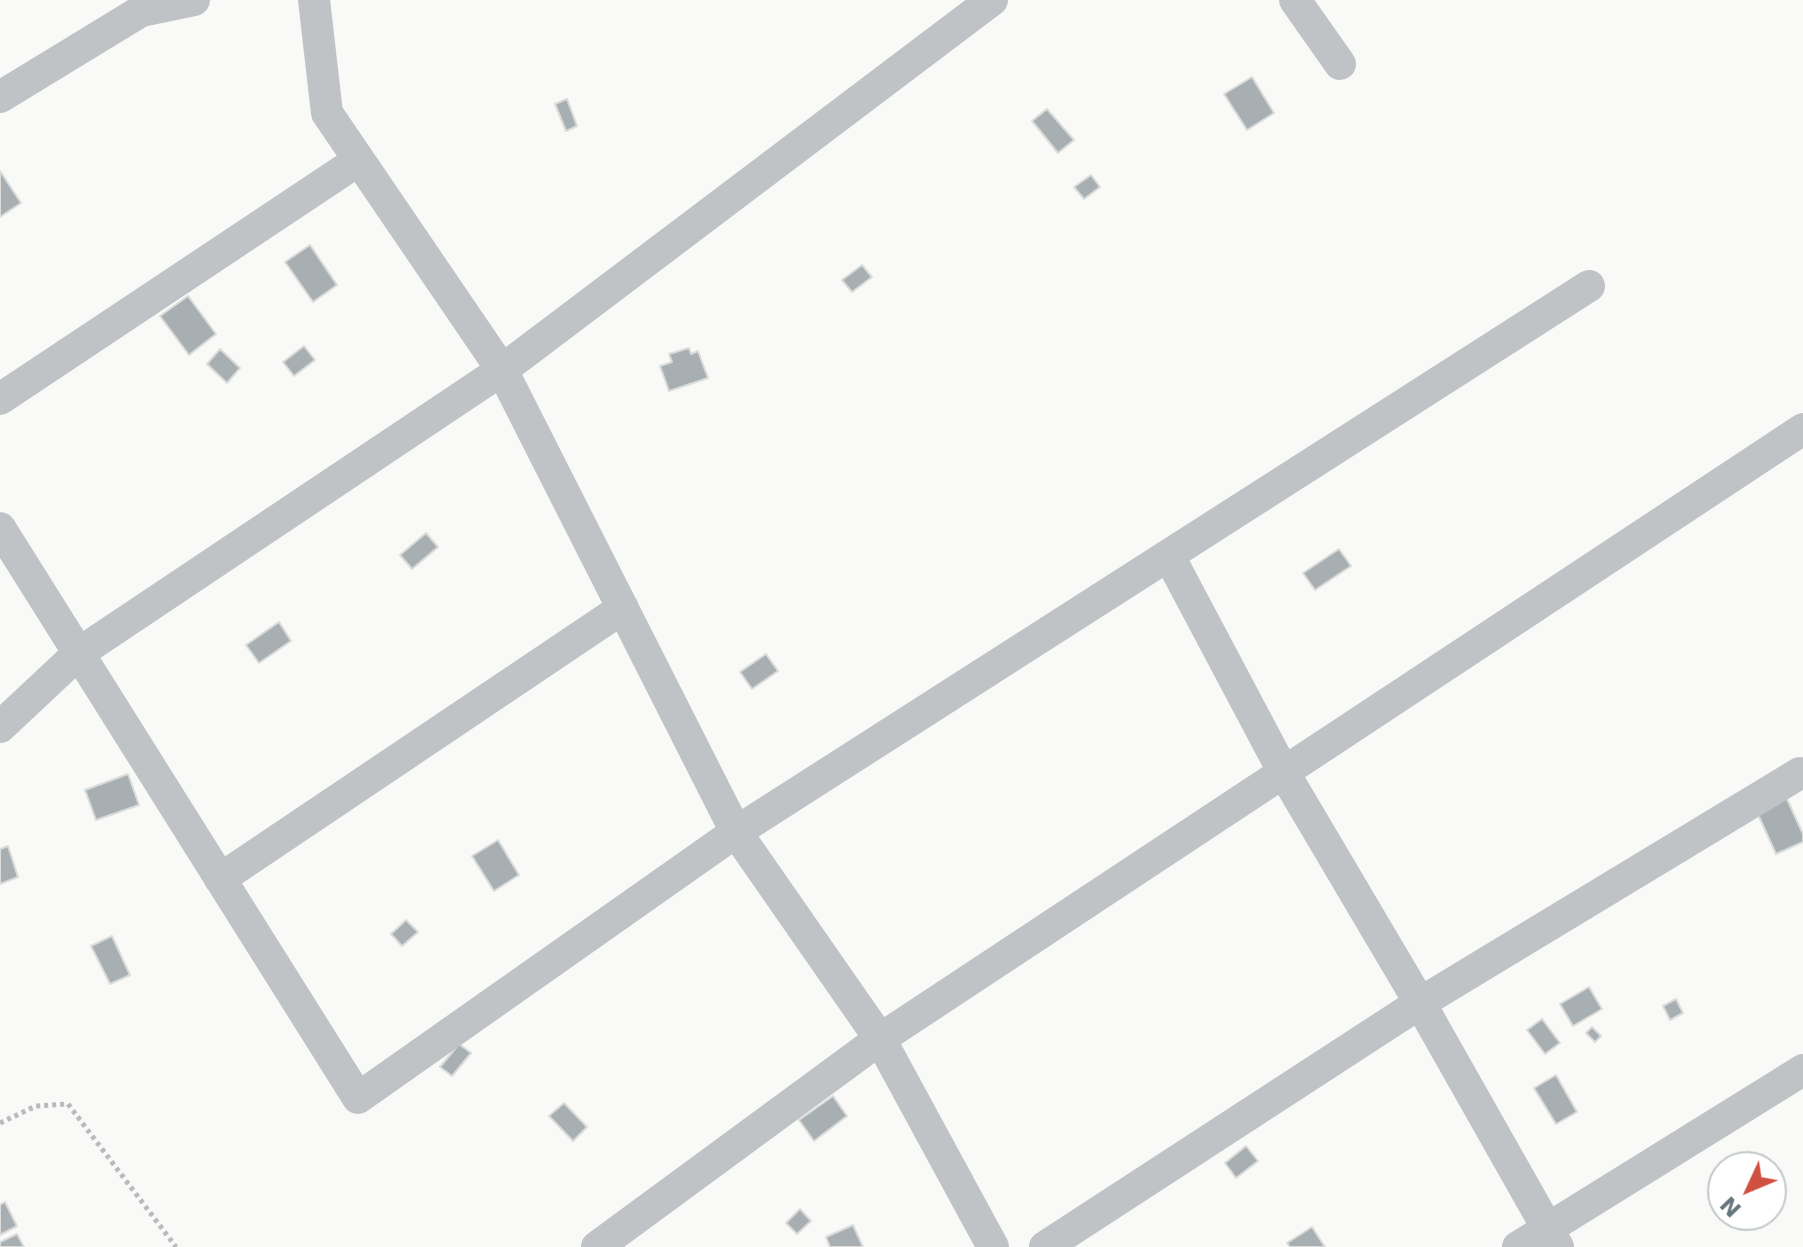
<!DOCTYPE html>
<style>
body{margin:0}
#map{position:relative;width:1803px;height:1247px;overflow:hidden;background:#f9f9f7;font-family:"DejaVu Sans",sans-serif}
canvas{display:block}
.north{position:absolute;left:1707px;top:1151px;width:80px;height:80px;box-sizing:border-box;background:#fff;border:2px solid #c2c9cb;border-radius:50%;rotate:226deg;font-size:22px;font-weight:700;line-height:32px;text-align:center;color:#67777e}
.north::after{content:'';display:block;margin:auto;width:28px;height:36px;background:#cf4f40;clip-path:polygon(50% 0,100% 100%,50% 72%,0 100%)}
</style>
<div id="map">
<canvas width="1803" height="1247"></canvas>
<div class="north">N</div>
</div>
<script>
const context = document.querySelector('canvas').getContext('2d');
context.lineJoin = 'round';
function fill(path, color) {
  context.fillStyle = color;
  context.fill(path, 'evenodd');
}
function trace(path, color, width, dash) {
  context.strokeStyle = color;
  context.lineWidth = width;
  context.lineCap = dash ? 'butt' : 'round';
  context.setLineDash(dash || []);
  context.stroke(path);
}
const building = new Path2D(`
 M1252,77L1274,113L1247,130L1224,94Z
 M567,99L577,126L566,131L555,104Z
 M1047,109L1074,140L1058,153L1032,121Z
 M0,171L21,203L0,217Z
 M1091,175L1100,187L1084,199L1074,187Z
 M310,245L337,285L313,302L285,262Z
 M862,265L872,277L852,292L842,280Z
 M188,296L216,334L189,355L160,316Z
 M304,346L315,360L294,376L283,362Z
 M689,348L691,354L698,351L708,378L669,391L660,366L672,362L669,354Z
 M220,349L240,368L227,383L207,364Z
 M426,533L438,547L412,569L400,555Z
 M1339,549L1351,566L1315,590L1303,573Z
 M279,622L291,641L259,663L246,645Z
 M766,654L778,671L752,689L740,672Z
 M128,774L139,805L96,820L85,790Z
 M1786,797L1803,834V842L1776,854L1756,810Z
 M498,840L519,875L494,891L472,856Z
 M8,846L18,877L0,884V849Z
 M406,920L418,932L402,946L391,934Z
 M112,936L130,975L110,984L91,946Z
 M1589,987L1602,1009L1573,1026L1560,1004Z
 M1676,999L1683,1013L1670,1020L1663,1006Z
 M1542,1019L1560,1043L1545,1054L1527,1030Z
 M1592,1027L1601,1036L1595,1042L1586,1033Z
 M459,1044L471,1053L452,1076L440,1067Z
 M1556,1075L1577,1112L1556,1124L1534,1088Z
 M833,1096L847,1116L814,1141L799,1120Z
 M564,1103L587,1127L573,1141L549,1116Z
 M1246,1146L1258,1161L1236,1178L1225,1163Z
 M5,1202L17,1226L0,1235V1205Z
 M800,1209L811,1221L797,1234L786,1223Z
 M853,1225L863,1247H830L826,1237Z
 M1312,1227L1325,1247H1290L1287,1243Z
 M17,1234L24,1247H0V1242Z`);
const path = new Path2D(`
 M0,1123L36,1106L68,1104L176,1247`);
const minor = new Path2D(`
 M314,0L327,113L502,370L736,832L880,1039L993,1247
 M1295,0L1340,64
 M0,97L141,11L194,0
 M0,399L359,160
 M0,528L358,1098L736,832L1589,286
 M1169,556L1284,773L1420,1003L1558,1247
 M0,727L79,653L502,370L992,0
 M220,879L623,608
 M597,1247L880,1039L1803,429
 M1045,1247L1420,1003L1800,773
 M1518,1247L1803,1070`);
fill(building, '#a7afb3');
trace(building, '#dbdbd9', 2);
trace(path, '#b7bbbd', 5, [4, 4]);
trace(minor, '#bfc3c6', 32);
</script>
